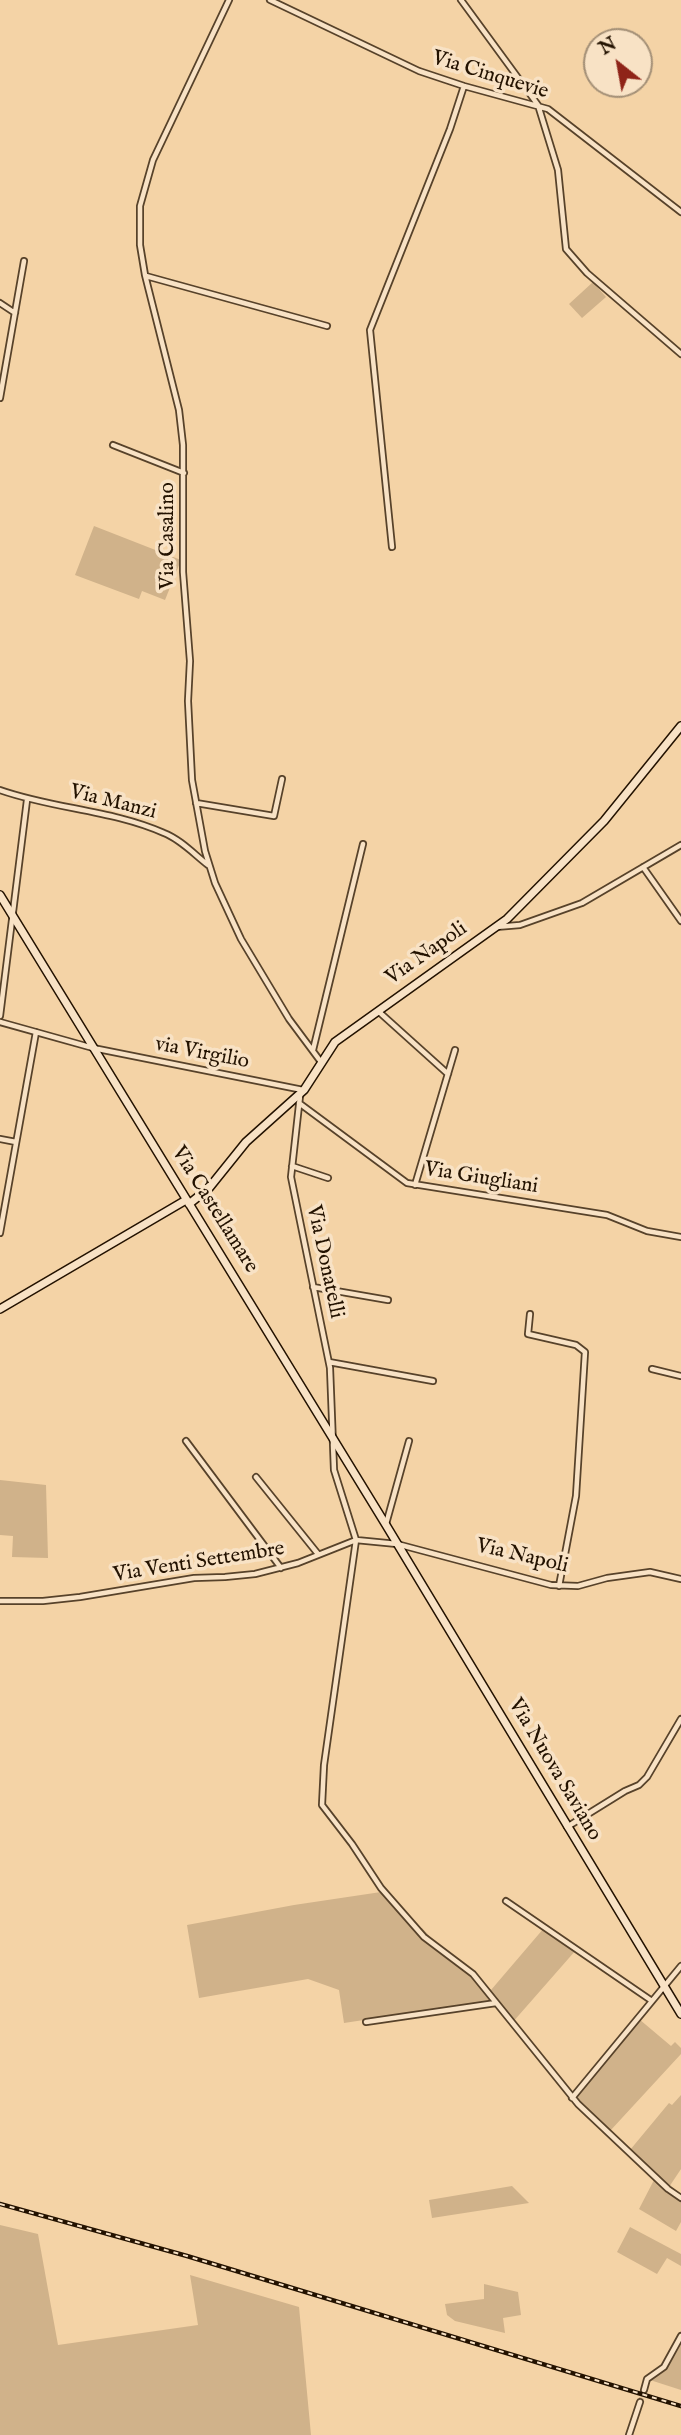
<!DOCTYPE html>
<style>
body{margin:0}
#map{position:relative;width:681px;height:2435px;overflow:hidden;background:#f4d3a6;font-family:"IM FELL English",serif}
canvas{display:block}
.north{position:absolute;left:583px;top:28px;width:70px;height:70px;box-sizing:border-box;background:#f8e2c5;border:2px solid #a38f76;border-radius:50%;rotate:329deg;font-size:19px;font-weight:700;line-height:28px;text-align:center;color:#231200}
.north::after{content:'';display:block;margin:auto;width:24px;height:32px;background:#8f2418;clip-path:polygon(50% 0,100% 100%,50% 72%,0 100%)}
</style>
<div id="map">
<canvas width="681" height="2435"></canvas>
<div class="north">N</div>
</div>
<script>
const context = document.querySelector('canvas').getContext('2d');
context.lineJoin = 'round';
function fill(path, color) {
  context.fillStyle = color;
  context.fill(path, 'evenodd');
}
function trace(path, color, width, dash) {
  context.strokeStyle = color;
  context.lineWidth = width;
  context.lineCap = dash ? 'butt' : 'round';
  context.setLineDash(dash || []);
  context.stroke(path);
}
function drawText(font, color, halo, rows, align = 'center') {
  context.font = font + ' "IM FELL English",serif';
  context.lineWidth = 7;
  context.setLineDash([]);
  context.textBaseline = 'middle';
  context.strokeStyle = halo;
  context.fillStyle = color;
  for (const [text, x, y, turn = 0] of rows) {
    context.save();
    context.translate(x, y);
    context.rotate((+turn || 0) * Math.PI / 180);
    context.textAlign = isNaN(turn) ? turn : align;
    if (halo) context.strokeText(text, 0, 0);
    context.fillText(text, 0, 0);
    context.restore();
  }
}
const green = new Path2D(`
 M593,282L606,297L582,318L569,304Z
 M94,526L181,560L165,600L142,591L139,599L75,575Z
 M0,1480L46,1485L48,1558L12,1557L13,1536L0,1535Z
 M381,1892L416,1931L422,1928L435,1942L465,1964L491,1990L544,1928L576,1950L512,2023L494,1997L489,2001L344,2023L339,1990L308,1979L199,1998L187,1925L294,1905Z
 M639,2019L671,2046L675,2042L681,2048V2054L610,2131L574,2097Z
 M681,2095V2169L669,2187L630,2150L669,2103L672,2105Z
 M654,2180L681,2202V2222L676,2231L639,2209Z
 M512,2186L529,2203L432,2218L429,2200Z
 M0,2225L38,2234L58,2345L198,2325L190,2275L299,2307L311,2435H0Z
 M630,2227L681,2254V2266L667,2258L657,2274L617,2252Z
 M484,2284L518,2292L521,2315L503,2318L505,2333L455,2321L447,2315L445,2304L484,2299Z
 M681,2339V2390L650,2380L663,2372Z`);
const streetTunnel = new Path2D(`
 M640,2402L644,2390`);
const street = new Path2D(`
 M229,0L153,160L140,206V245L145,275L179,410L183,445V572L190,661L188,701L192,780L205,851L215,883L241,939L289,1019L321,1062
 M270,0L419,71L464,86L548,109L681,212
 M461,0L538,105L558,170L566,249L587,273L681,354
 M146,276L327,326
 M0,303L15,313
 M0,398L24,261
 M113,445L184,473
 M392,547L370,330L450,129L464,86
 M0,790C54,809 112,810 164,833C180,839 195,855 208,865
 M196,803L274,816L282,779
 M643,867L681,921
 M496,927L520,925L582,903L681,845
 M378,1011L448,1074
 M0,1016L27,800
 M0,1022L93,1048L303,1090
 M313,1050L363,844
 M300,1096L291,1177L330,1368L334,1470L356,1540L324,1765L322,1805L352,1844L381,1888L424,1937L473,1974L578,2104L668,2189L681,2198
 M299,1103L407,1183L607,1215L647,1231L681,1237
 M0,1139L16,1142
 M292,1166L328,1178
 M415,1185L455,1050
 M0,1233L36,1032
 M313,1287L388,1300
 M530,1314L528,1334L576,1345L585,1352L576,1496L559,1586
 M329,1362L433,1381
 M652,1369L681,1376
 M186,1441L281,1568
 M256,1477L318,1554
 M386,1524L409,1441
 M0,1601H43L80,1597L194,1578L225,1577L255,1574L298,1563L356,1540L397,1544L551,1585L578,1586L607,1578L650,1572L681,1579
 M567,1827L625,1791L639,1785L647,1777L681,1719
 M506,1901L652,2001
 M366,2022L496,2003
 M572,2098L681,1966
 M644,2390L647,2379L664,2367L681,2336
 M629,2435L640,2402`);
const secondary = new Path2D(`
 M0,895L386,1525L681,2014
 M189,1204L209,1188L246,1142L304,1090L335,1042L507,919L604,821L681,726
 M0,1309L186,1200`);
const rail = new Path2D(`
 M0,2204L187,2256L681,2406`);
const streetNames = [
 ["Via Cinquevie",490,76,17],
 ["Via Casalino",169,536,-90],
 ["Via Manzi",113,803,14],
 ["Via Napoli",427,954,-35],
 ["via Virgilio",202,1054,11],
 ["Via Giugliani",481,1179,9],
 ["Via Castellamare",214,1210,58],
 ["Via Donatelli",324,1262,78],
 ["Via Napoli",522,1557,13],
 ["Via Venti Settembre",199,1563,-9],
 ["Via Nuova Saviano",554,1770,59]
];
fill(green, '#d0b28a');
trace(streetTunnel, '#caac85', 4.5, [4.5, 2]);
trace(street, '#57422a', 8);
trace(secondary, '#231200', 10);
trace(street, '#f8e2c5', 4.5);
trace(secondary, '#f8e2c5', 7);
trace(rail, '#231200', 4.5);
trace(rail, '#f8e2c5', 2, [5]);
drawText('21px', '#231200', '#f8e2c5', streetNames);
</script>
